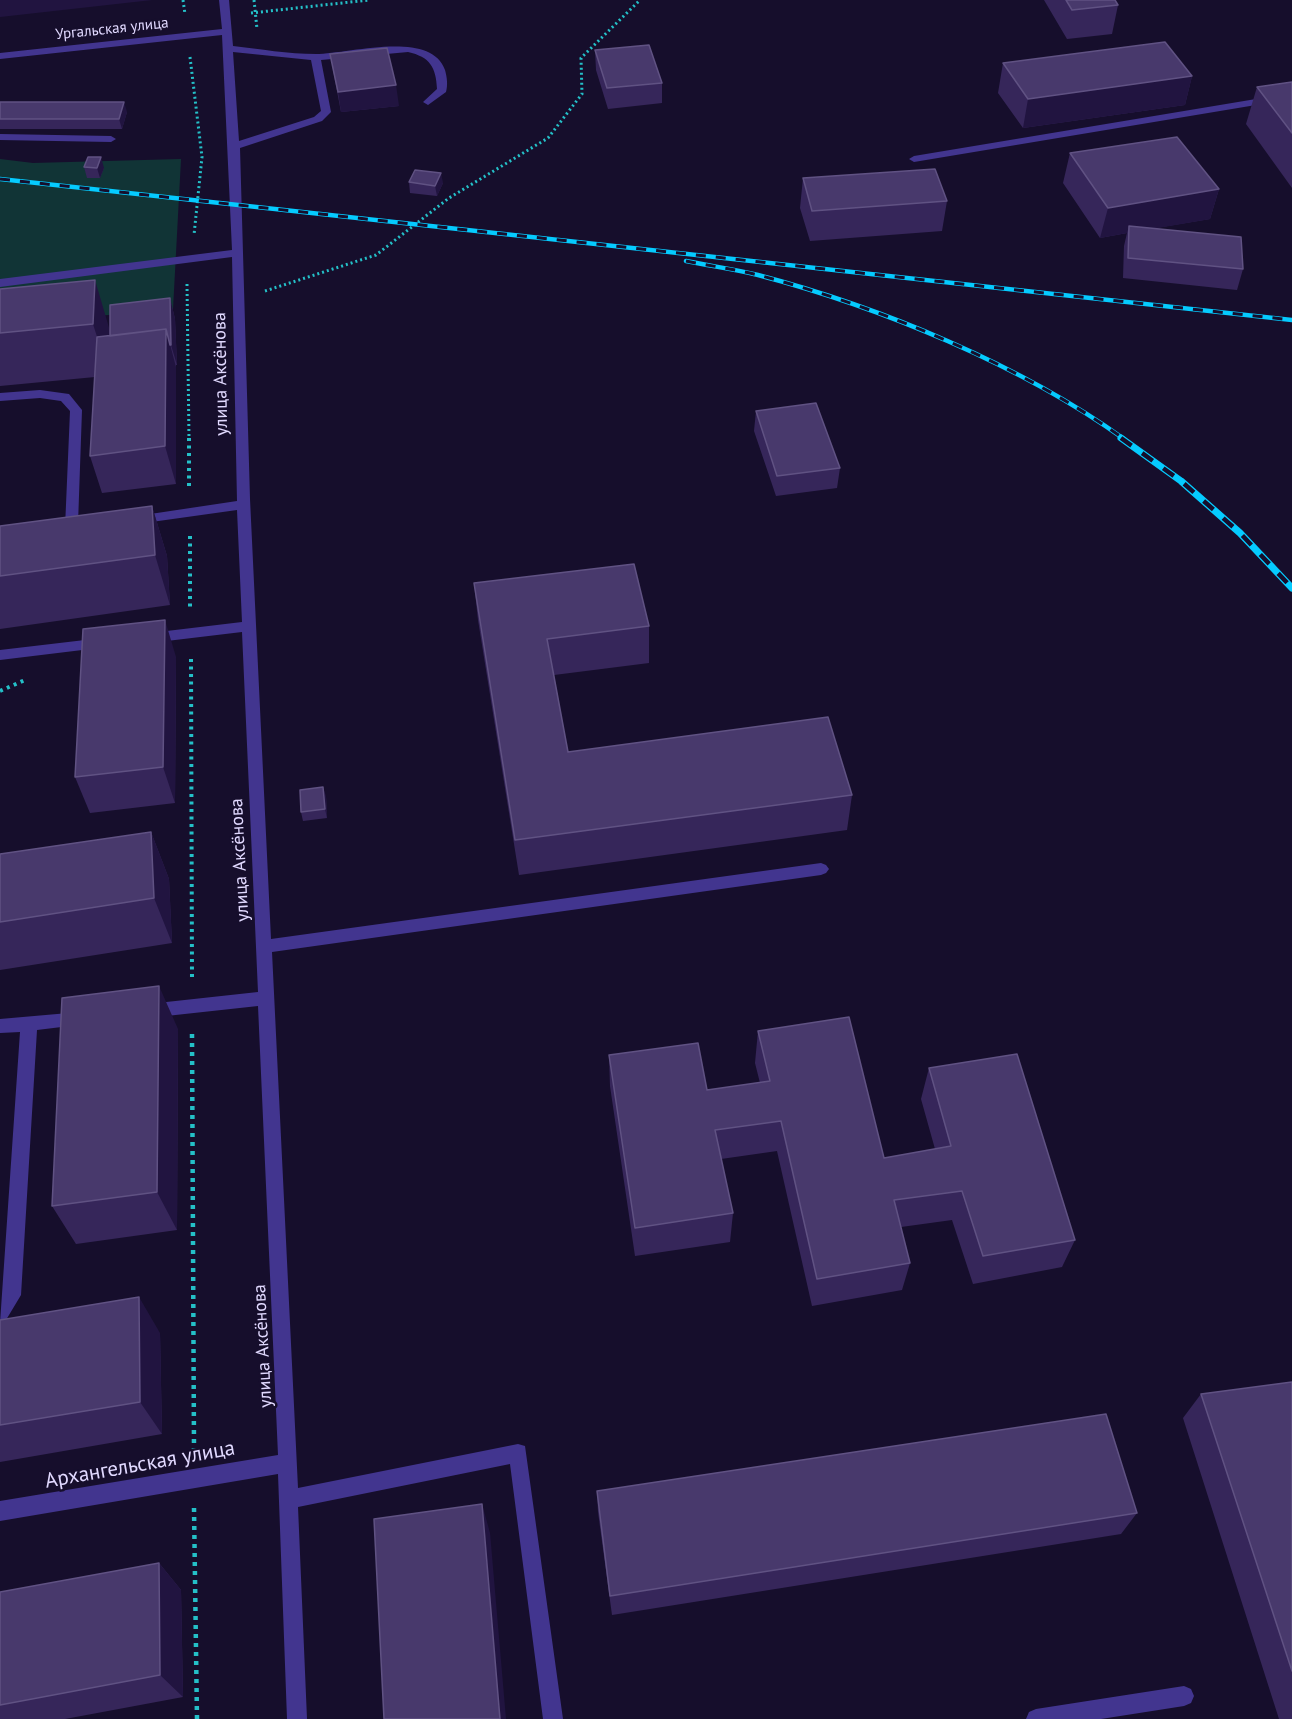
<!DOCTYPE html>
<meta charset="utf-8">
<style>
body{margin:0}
canvas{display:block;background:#160e2c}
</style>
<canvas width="1292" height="1719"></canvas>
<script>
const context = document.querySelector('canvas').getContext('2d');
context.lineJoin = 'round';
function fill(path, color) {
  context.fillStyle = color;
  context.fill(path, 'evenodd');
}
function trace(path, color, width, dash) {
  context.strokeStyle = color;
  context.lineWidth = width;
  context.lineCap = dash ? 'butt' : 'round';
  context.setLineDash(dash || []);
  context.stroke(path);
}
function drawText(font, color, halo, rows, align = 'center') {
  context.font = font + ' "PT Sans",sans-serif';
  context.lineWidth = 5;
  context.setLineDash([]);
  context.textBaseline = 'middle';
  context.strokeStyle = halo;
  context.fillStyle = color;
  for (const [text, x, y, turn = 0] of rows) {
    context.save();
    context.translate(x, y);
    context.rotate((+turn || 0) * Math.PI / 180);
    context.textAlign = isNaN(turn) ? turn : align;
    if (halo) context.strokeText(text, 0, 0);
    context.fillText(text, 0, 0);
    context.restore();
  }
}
const green = new Path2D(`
 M0,159L33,163L181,159L173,309L0,325Z`);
const pathFar2 = new Path2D(`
 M183,0L185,14
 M254,0L257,29
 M251,13L369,0
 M190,57L202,157L194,235
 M187,284L189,439
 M265,291L376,255L449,198L548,138L582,94L581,58L640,0`);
const pathFar1 = new Path2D(`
 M189,438V489
 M190,536V609
 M191,659L192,978
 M0,691L25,680`);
const path = new Path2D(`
 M192,1034L194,1449
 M194,1508L197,1719`);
const minor = new Path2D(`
 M219,0H229L233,46C260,49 288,54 316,54C348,54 431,29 445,70C447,77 448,85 446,92L428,105L423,102L437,89C436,67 430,57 408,52L321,60L331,112L322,121L240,148L250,499L271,939L821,863L826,865L829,869L826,873L821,875L272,952L298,1488L518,1444L525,1446L563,1719H543L510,1464L298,1507L307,1719H287L278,1474L0,1521V1501L278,1455L258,1006L148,1018L142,1016L140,1011L142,1006L148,1004L258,992L242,632L150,643L143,638L150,633L242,622L237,510L137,524L131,520L137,516L237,501L232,257L0,287V279L232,250L222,35L0,59V53L222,29ZM233,52L311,60L321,111L314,117L239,141Z
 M1292,93V99L914,162L909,159L914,156Z
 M0,134L111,136L116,139L111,142L0,140Z
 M40,390L69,394L82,410L78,524L83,528L77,533L66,531L65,528L70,411L61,401L40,398L0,401V393Z
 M102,638L109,643L107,647L0,660V650Z
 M80,1012L86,1014L88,1019L86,1024L37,1030L21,1295L6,1320L0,1323L20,1032L0,1033V1019Z
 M1184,1686L1191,1689L1194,1696L1191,1703L1184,1706L1101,1719H1026L1029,1712L1036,1709Z`);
const railFar1 = new Path2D(`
 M0,179L1292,320
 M686,261C710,266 734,269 758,275C880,307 1021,365 1124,439`);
const rail = new Path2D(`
 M1121,438L1181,481L1240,533L1292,588`);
const wall = new Path2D(`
 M1044,0H1115L1118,5L1112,34L1067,39Z
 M595,50L662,83V103L608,109L596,70Z
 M330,54L399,106L341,112Z
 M1003,63L1192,76L1185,105L1023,128L998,93Z
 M1292,82V188L1246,124L1257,87Z
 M0,102L127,112L122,129H0Z
 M1070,153L1219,189L1210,219L1156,228L1243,269L1237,290L1123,278L1124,246L1127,233L1100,238L1063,183Z
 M84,167L104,168L100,178H87Z
 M803,178L947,201L942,231L810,241L800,208Z
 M409,182L443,183L437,196L410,193Z
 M0,289L110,330L170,298L175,319L177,365H176V484L102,493L90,456L95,377L0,386Z
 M756,411L840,468L837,488L776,496L754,431Z
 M152,506L167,556L170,605L0,629V526Z
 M474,583L649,626V663L554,675L568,752L852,795L847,830L519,875L478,620Z
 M176,657L175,803L90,813L75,777Z
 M326,796L327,818L303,821L301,812Z
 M151,832L169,879L172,943L0,970V854Z
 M178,1029L177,1230L76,1244L52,1206Z
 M758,1031L884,1158L935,1149L921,1099L929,1068L1075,1240L1062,1267L973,1284L952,1220L901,1227L910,1263L902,1290L812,1306L777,1151L721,1159L733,1213L730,1242L635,1256L610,1086L609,1055L707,1090L760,1083L755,1063Z
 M0,1320L160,1333L162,1434L0,1462Z
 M1292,1382V1719H1279L1183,1418L1201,1394Z
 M597,1491L1137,1513L1121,1534L612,1615L598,1512Z
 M159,1563L181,1590L183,1697L65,1719H0V1592Z`);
const shadedWall = new Path2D(`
 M0,0H152L0,17Z
 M1192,76L1185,105L1023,128L1028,99Z
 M396,85L399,106L341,112L338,92Z
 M124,102L127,112L122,129L119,119Z
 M101,157L104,168L100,178L97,168Z
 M441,173L443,183L437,196L435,186Z
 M1219,189L1210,219L1129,233V226L1127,233L1100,238L1108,208Z
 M95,280L110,331L109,375L93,324Z
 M170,298L175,319L177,365L171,345Z
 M166,329L176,367V484L165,446Z
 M152,506L167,556L170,605L155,555Z
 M165,620L176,657L175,803L163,767Z
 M323,787L326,796L327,818L325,809Z
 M151,832L169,879L172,943L154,898Z
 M159,986L178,1029L177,1230L157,1192Z
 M139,1297L160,1333L162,1434L140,1402Z
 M482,1504L490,1533L506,1719H500Z
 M159,1563L181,1590L183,1697L160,1675Z`);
const building = new Path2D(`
 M1066,0H1115L1118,5L1072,10Z
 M1165,42L1192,76L1028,99L1003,63Z
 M649,45L662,83L607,88L595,50Z
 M387,48L396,85L338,92L330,54Z
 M1292,82V133L1257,87Z
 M0,102H124L119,119H0Z
 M1177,137L1219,189L1108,208L1070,153Z
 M88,157H101L97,168L84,167Z
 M935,169L947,201L812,211L803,178Z
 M415,170L441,173L435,186L409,182Z
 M1129,226L1241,237L1243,269L1128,258Z
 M95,280L93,324L0,333V289Z
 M170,298L171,345H170L166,329L110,336V305Z
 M166,329L165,446L90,456L97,337Z
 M816,403L840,468L777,476L756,411Z
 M152,506L155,555L0,576V526Z
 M634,564L649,626L547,639L568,752L828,717L852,795L515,840L474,583Z
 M165,620L163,767L75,777L83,629Z
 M323,787L325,809L301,812L300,790Z
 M151,832L154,898L0,922V854Z
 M159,986L157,1192L52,1206L62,998Z
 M849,1017L884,1158L951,1146L929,1068L1017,1054L1075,1240L983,1256L962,1191L894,1200L910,1263L817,1279L781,1121L715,1130L733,1213L635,1228L609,1055L698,1043L707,1090L770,1081L758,1031Z
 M139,1297L140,1402L0,1425V1320Z
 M1292,1382V1671L1201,1394Z
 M1106,1414L1137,1513L610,1596L597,1491Z
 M482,1504L500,1719H384L374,1519Z
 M159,1563L160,1675L0,1705V1592Z`);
const farStreetnames = [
 ["Ургальская улица",112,29,-6]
];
const streetNames = [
 ["улица Аксёнова",221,374,-91],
 ["улица Аксёнова",240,860,-93],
 ["улица Аксёнова",263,1346,-93]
];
const nearStreetnames = [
 ["Архангельская улица",140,1465,-10]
];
fill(green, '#113436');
trace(pathFar2, '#24c0c8', 3, [2, 3]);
trace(pathFar1, '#24c0c8', 4, [3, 4.5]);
trace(path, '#24c0c8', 4.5, [4, 5]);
fill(minor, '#42358f');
trace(railFar1, '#05cbff', 4.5);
trace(rail, '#05cbff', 7);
trace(railFar1, '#160e2c', 3, [10]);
trace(rail, '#160e2c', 4.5, [13]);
fill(wall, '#36265a');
fill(shadedWall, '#211440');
fill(building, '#48396c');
trace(building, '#605283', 1.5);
drawText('15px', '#e1d9ff', '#160e2c', farStreetnames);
drawText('18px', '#e1d9ff', '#160e2c', streetNames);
drawText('21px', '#e1d9ff', '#160e2c', nearStreetnames);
</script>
